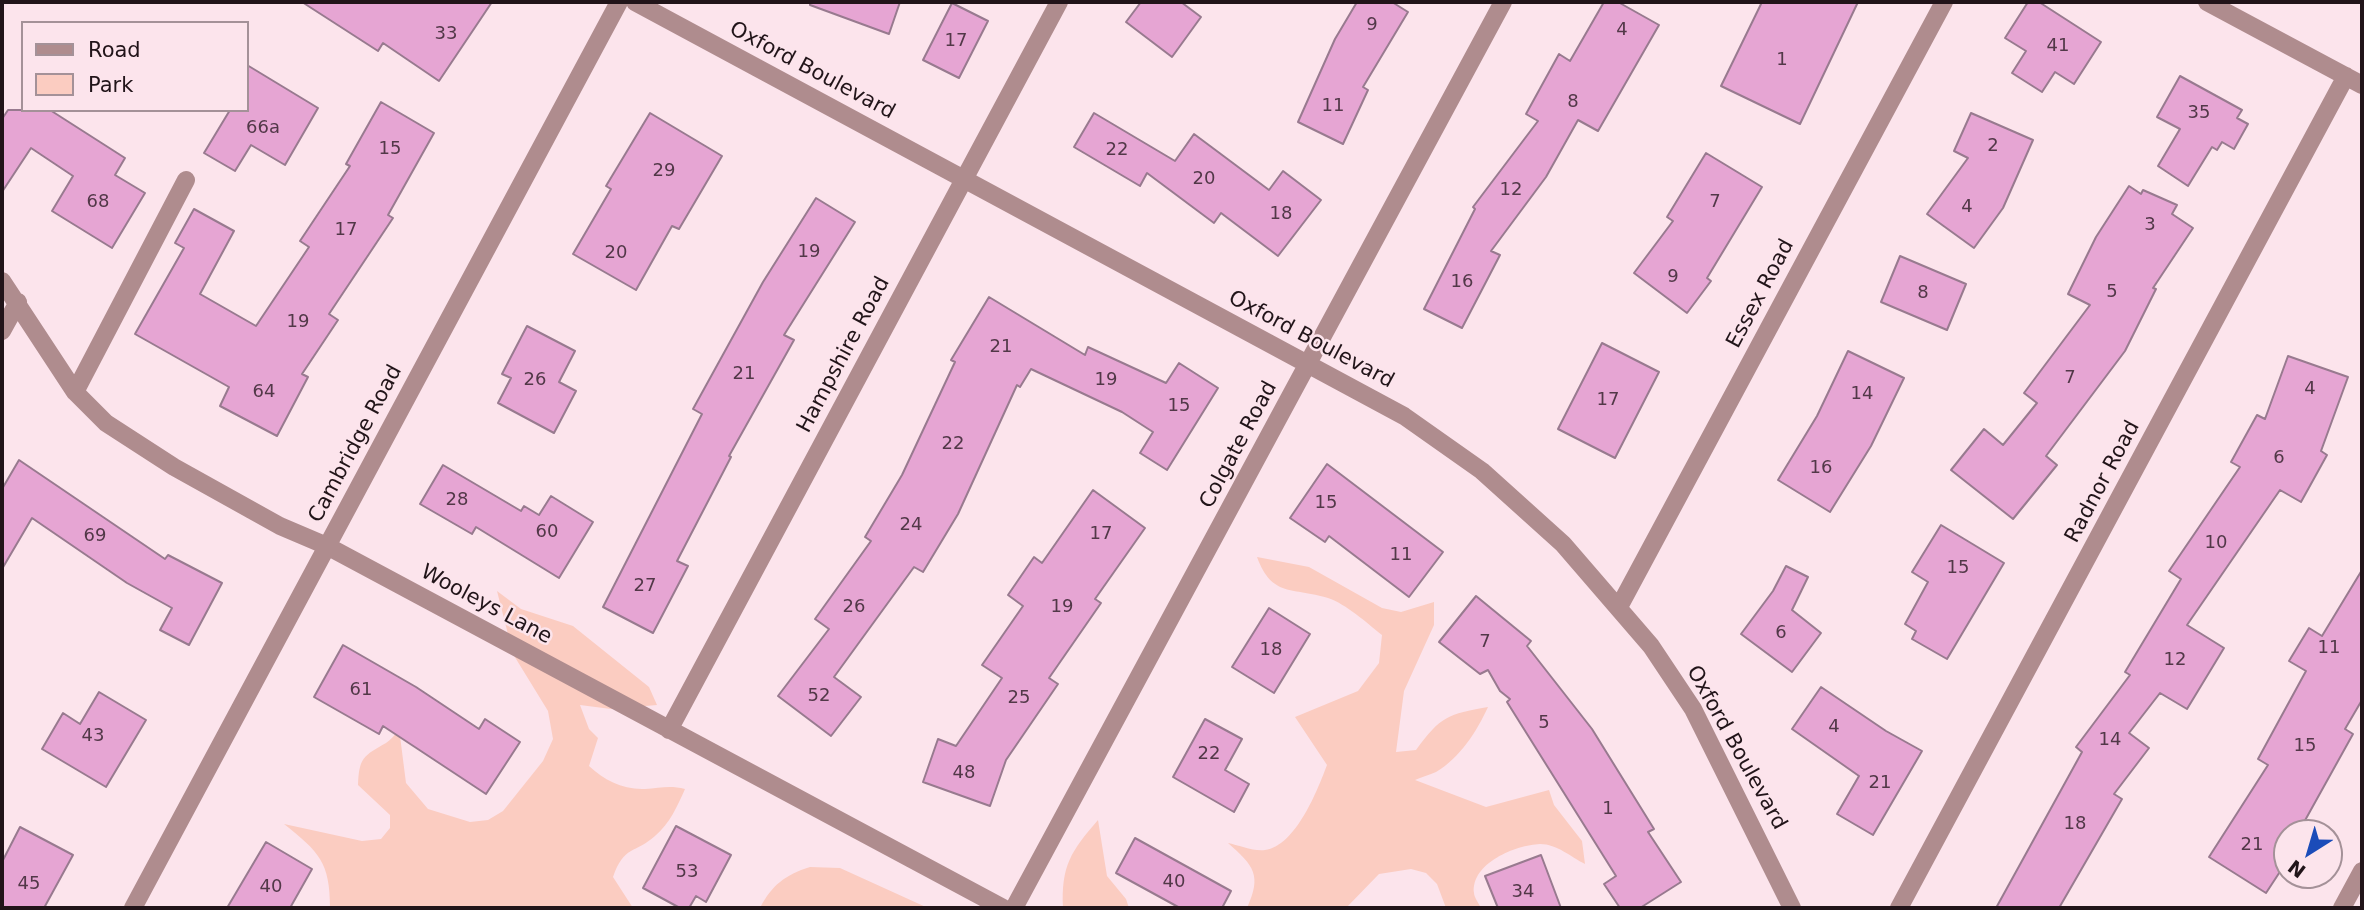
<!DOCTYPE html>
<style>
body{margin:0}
#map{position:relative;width:2364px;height:910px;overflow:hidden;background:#fce4ec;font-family:"DejaVu Sans",sans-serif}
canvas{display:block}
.frame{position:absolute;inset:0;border:4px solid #211419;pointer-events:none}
.legend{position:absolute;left:21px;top:21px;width:228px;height:91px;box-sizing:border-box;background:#fce4ec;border:2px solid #a49198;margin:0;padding:9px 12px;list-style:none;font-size:21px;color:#211419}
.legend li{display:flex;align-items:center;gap:14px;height:35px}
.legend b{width:35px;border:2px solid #a49198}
.north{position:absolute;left:2273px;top:819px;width:70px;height:70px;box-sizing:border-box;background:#fce4ec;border:2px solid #a49198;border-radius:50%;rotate:217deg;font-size:19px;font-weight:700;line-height:28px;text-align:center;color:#211419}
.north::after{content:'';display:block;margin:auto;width:24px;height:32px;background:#1b4cb9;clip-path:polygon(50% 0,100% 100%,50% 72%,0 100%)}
</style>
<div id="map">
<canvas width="2364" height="910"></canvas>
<div class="frame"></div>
<ul class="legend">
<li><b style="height:9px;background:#af8c8e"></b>Road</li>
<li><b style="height:19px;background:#fbccc1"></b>Park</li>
</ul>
<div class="north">N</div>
</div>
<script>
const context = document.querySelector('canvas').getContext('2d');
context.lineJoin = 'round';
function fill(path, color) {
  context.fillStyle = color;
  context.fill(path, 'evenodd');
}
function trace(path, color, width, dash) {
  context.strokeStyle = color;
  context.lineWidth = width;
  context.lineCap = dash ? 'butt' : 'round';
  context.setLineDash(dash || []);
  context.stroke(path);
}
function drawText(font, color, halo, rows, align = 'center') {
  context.font = font + ' "DejaVu Sans",sans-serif';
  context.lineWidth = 5;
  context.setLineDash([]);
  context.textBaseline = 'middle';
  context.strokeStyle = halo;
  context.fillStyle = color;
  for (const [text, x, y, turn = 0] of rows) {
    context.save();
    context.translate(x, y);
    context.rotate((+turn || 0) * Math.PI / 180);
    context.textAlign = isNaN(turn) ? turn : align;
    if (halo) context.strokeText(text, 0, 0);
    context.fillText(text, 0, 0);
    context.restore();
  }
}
const green = new Path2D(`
 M1257,557L1309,567L1382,608L1401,612L1434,602V625L1404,691L1396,752L1416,750C1441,716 1448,714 1488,707C1477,731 1460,758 1436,772C1430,775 1421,777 1415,780L1486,807L1549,790L1554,805L1582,841L1585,864C1571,857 1557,844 1540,844C1516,845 1471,863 1474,893C1474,897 1479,904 1481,908H1446L1437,884L1426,873L1411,869L1379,874L1346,908H1247C1262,875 1254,866 1228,843C1238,845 1255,852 1265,850C1296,846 1318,789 1327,765L1295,717L1358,691L1379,663L1382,635C1367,623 1346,604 1328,598C1293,587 1272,598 1257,557Z
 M497,591L521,609L573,626L649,687L657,705L611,709L580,705L589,729L598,738L589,766C604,780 623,790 645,789C660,788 670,785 685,789C677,807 670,823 655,836C635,854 624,845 613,877L633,908H330C330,862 319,852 284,824L362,841L381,839L390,828V815L358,785C359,758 363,756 386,743C395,737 402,725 409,718L400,736L406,783L428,809L470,822L488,820L503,811L543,761L553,739L548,711L513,654Z
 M1098,820L1107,876L1126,899L1129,908H1063C1061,866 1071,851 1098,820Z
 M810,867L840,868L928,908H760C772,885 785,875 810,867Z`);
const building = new Path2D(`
 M302,2H492L439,81L383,43L378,51Z
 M810,2H900L889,34L810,5Z
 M1141,2H1181L1201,17L1172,57L1126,22Z
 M1357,2H1392L1408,12L1363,87L1368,90L1343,144L1298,122L1335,39Z
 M1604,2H1618L1659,25L1598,131L1578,120L1546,177L1491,251L1500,255L1462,328L1424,309L1475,209L1473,207L1538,121L1526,114L1559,54L1570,61Z
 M1762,2H1858L1800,124L1721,86Z
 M2028,2H2039L2101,42L2074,84L2055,72L2042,92L2012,73L2026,51L2005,38Z
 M952,3L988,21L959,78L923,60Z
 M247,65L318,108L285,165L251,145L235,171L204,153L230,110H247Z
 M2180,76L2242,110L2237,118L2248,124L2234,149L2222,142L2217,150L2212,147L2188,186L2158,166L2180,129L2157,117Z
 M381,102L434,133L388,215L393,218L329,314L338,320L302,374L308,377L277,436L220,406L229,387L135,334L184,248L175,243L194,209L234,231L200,294L256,326L309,247L300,241L350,166L346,164Z
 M8,110H50L125,158L115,175L145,193L112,248L52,211L73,176L31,148L2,192V119Z
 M650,113L722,156L679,229L672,226L636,290L573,254L611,189L606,186Z
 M1094,113L1175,161L1194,134L1269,190L1283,171L1321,200L1278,256L1221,213L1214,223L1147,173L1140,186L1074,147Z
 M1971,113L2033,140L2003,208L1974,248L1927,214L1968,158L1954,151Z
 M1706,153L1762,187L1707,278L1711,281L1687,313L1634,273L1673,221L1667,217Z
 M2129,186L2141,194L2143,190L2177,205L2172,214L2193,228L2153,288L2156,289L2125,351L2046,456L2057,465L2013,519L1951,470L1984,429L2003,445L2037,403L2024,393L2090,305L2068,294L2096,237Z
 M816,198L855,222L784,335L794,340L729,456L731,457L677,561L688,566L653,633L603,607L702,414L693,409L763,282Z
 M1900,256L1966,284L1947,330L1881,302Z
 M989,297L1085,355L1088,347L1166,383L1179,363L1218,388L1167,470L1140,453L1153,432L1122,412L1031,369L1020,387L1017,385L958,514L923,572L914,567L834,677L861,697L831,736L778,696L829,629L815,619L871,541L865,537L902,475L955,362L951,360Z
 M527,326L575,351L559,382L576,391L554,433L498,403L511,378L502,374Z
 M1602,343L1659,372L1615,458L1558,429Z
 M1848,351L1904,378L1871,446L1830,512L1778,480L1817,416Z
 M2288,356L2348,377L2321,451L2327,455L2301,502L2280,490L2187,625L2224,648L2187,709L2160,693L2129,733L2149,748L2114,794L2122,799L2059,908H1996L2082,752L2076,747L2130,675L2125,672L2181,579L2169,571L2240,467L2231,462L2257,415L2265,419Z
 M19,460L165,559L168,555L222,583L189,645L160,630L172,608L127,583L32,518L2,569V489Z
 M1327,464L1443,552L1409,597L1329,536L1325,542L1290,518Z
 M443,465L521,511L524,506L539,515L551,496L593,522L559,578L476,527L472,534L420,504Z
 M1093,490L1145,528L1095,599L1101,603L1049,678L1058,684L1006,760L990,806L923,782L938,739L956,746L1002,678L982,665L1023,606L1008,595L1034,557L1042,563Z
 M1941,525L2004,563L1947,659L1912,639L1916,631L1905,624L1928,582L1912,572Z
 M1786,566L1808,577L1792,610L1821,633L1792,672L1741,634L1773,591Z
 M2362,570V700L2345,729L2353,734L2298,833H2287V861L2266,893L2209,857L2268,765L2258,759L2306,671L2289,661L2309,628L2322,636Z
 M1476,596L1531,641L1527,646L1592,729L1654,829L1648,832L1681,882L1640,908H1620L1604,884L1616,876L1507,702L1510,699L1500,691L1488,670L1480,674L1439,642Z
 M1269,608L1310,634L1274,693L1232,667Z
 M343,645L416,687L479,729L485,719L520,742L486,794L383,726L379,734L314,697Z
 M1821,687L1886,731L1922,751L1873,835L1837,814L1859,776L1792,729Z
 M99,692L146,720L106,787L42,749L63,713L80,724Z
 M1205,719L1242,739L1225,770L1249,784L1234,812L1173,777Z
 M676,826L731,855L706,902L696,896L689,908H680L643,888Z
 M20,827L73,855L44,908H2V862Z
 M1135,838L1231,891L1222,908H1180L1116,873Z
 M266,842L312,869L290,908H227Z
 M1541,855L1561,908H1498L1485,876Z`);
const minor = new Path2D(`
 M635,2L1404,416L1482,471L1563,544L1651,646L1693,709L1792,908
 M2207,2L2362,85
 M2,281L75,392L106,423L174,467L280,526L327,546L1003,908
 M2,331L18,302
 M75,392L186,180
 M1619,607L1944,2
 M669,730L1059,2
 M133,908L619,2
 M1014,908L1503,2
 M1899,908L2346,76
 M2342,908L2362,871`);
const numberNames = [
 ["9",1372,25],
 ["4",1622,30],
 ["33",446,34],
 ["17",956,41],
 ["41",2058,46],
 ["1",1782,60],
 ["8",1573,102],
 ["11",1333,106],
 ["35",2199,113],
 ["66a",263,128],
 ["2",1993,146],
 ["15",390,149],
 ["22",1117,150],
 ["29",664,171],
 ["20",1204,179],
 ["12",1511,190],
 ["68",98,202],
 ["7",1715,202],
 ["4",1967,207],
 ["18",1281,214],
 ["3",2150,225],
 ["17",346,230],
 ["19",809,252],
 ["20",616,253],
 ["9",1673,277],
 ["16",1462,282],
 ["5",2112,292],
 ["8",1923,293],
 ["19",298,322],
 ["21",1001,347],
 ["21",744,374],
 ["7",2070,378],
 ["26",535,380],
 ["19",1106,380],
 ["4",2310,389],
 ["64",264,392],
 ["14",1862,394],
 ["17",1608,400],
 ["15",1179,406],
 ["22",953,444],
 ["6",2279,458],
 ["16",1821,468],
 ["28",457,500],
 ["15",1326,503],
 ["24",911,525],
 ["60",547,532],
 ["17",1101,534],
 ["69",95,536],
 ["10",2216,543],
 ["11",1401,555],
 ["15",1958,568],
 ["27",645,586],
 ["26",854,607],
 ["19",1062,607],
 ["6",1781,633],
 ["7",1485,642],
 ["11",2329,648],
 ["18",1271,650],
 ["12",2175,660],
 ["61",361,690],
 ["52",819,696],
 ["25",1019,698],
 ["5",1544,723],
 ["4",1834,727],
 ["43",93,736],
 ["14",2110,740],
 ["15",2305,746],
 ["22",1209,754],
 ["48",964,773],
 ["21",1880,783],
 ["1",1608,809],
 ["18",2075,824],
 ["21",2252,845],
 ["53",687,872],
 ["40",1174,882],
 ["45",29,884],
 ["40",271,887],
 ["34",1523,892]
];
const streetNames = [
 ["Oxford Boulevard",812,71,28],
 ["Essex Road",1761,294,-62],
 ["Oxford Boulevard",1311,340,28],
 ["Hampshire Road",844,355,-62],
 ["Cambridge Road",356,444,-62],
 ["Colgate Road",1239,445,-62],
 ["Radnor Road",2103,482,-62],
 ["Wooleys Lane",486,605,28],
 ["Oxford Boulevard",1736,748,61]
];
fill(green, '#fbccc1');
fill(building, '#e6a5d3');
trace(building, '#987a8f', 2);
trace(minor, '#af8c8e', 18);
drawText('18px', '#523848', null, numberNames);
drawText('21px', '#211419', '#fce4ec', streetNames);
</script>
